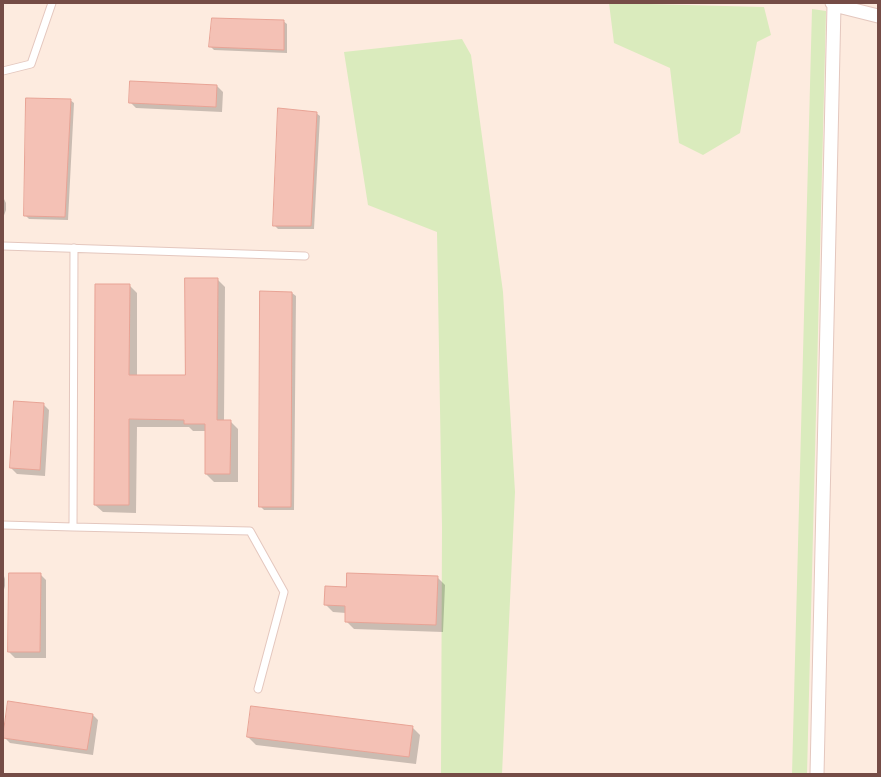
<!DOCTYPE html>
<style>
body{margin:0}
#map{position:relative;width:881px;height:777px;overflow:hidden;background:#fdebdf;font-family:Lato,sans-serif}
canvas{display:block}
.frame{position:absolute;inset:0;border:4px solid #754c46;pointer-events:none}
</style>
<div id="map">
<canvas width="881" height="777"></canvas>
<div class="frame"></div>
</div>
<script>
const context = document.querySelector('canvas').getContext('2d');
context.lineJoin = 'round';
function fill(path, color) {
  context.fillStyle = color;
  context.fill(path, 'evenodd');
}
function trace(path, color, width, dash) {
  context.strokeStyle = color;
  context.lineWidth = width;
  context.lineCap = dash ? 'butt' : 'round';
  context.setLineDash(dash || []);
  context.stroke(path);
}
const green = new Path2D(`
 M609,3L764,7L771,35L757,42L740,133L703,155L679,143L670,68L614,43Z
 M812,9L826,11L807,774H792Z
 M462,39L471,55L503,292L515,492L502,774H441L442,527L437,232L368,205L344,52Z`);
const shadow = new Path2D(`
 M283,21L287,24V53L214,50L210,46Z
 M131,82L217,86L223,92L222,112L136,108L130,102Z
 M70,100L74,103L68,220L29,219L25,215Z
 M316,113L320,116L314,229H278L274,225Z
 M3,197L6,203V210L3,218Z
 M217,279L225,287L224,421H230L238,429V482H214L206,474V431H193L189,427H137L136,513L103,512L95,505L129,285L137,293V376H186Z
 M292,293L296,296L294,510H264L260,506Z
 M43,404L49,410L45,476L17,474L11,468Z
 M3,573L5,579V586L3,593Z
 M40,574L46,580V658H15L9,652Z
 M437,577L445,585L443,632L354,629L346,621V613L333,612L325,604L347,588Z
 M92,714L98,720L93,755L10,743L4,737Z
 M412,727L420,735L416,764L256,745L248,737Z`);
const building = new Path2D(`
 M212,18L284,20V50L209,47Z
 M130,81L217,85L216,107L129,103Z
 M26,98L71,99L65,217L24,216Z
 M278,108L317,112L311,226H273Z
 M185,278H218L217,420H231L230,474H205V424H184V420L129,419V505H94L95,284H130L129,375H185Z
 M260,291L292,292L291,507H259Z
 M14,401L44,403L40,470L10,468Z
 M9,573H41L40,652H8Z
 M347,573L438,576L436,625L345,622V606L324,605L325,586L346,587Z
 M8,701L93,714L87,750L3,738Z
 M251,706L413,726L409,757L247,737Z`);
const lane = new Path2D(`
 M3,71L31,64L52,3
 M3,246L305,256
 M3,525L73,527L74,248
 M73,527L250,531L284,592L258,689`);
const street = new Path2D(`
 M832,3L834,5L878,16
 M817,774L834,5`);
fill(green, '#daebbd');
fill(shadow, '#0003');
fill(building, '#f4c1b5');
trace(building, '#e8a395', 1);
trace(lane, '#e4c7be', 9);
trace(street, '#e4c7be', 15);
trace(lane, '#fff', 7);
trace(street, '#fff', 13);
</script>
